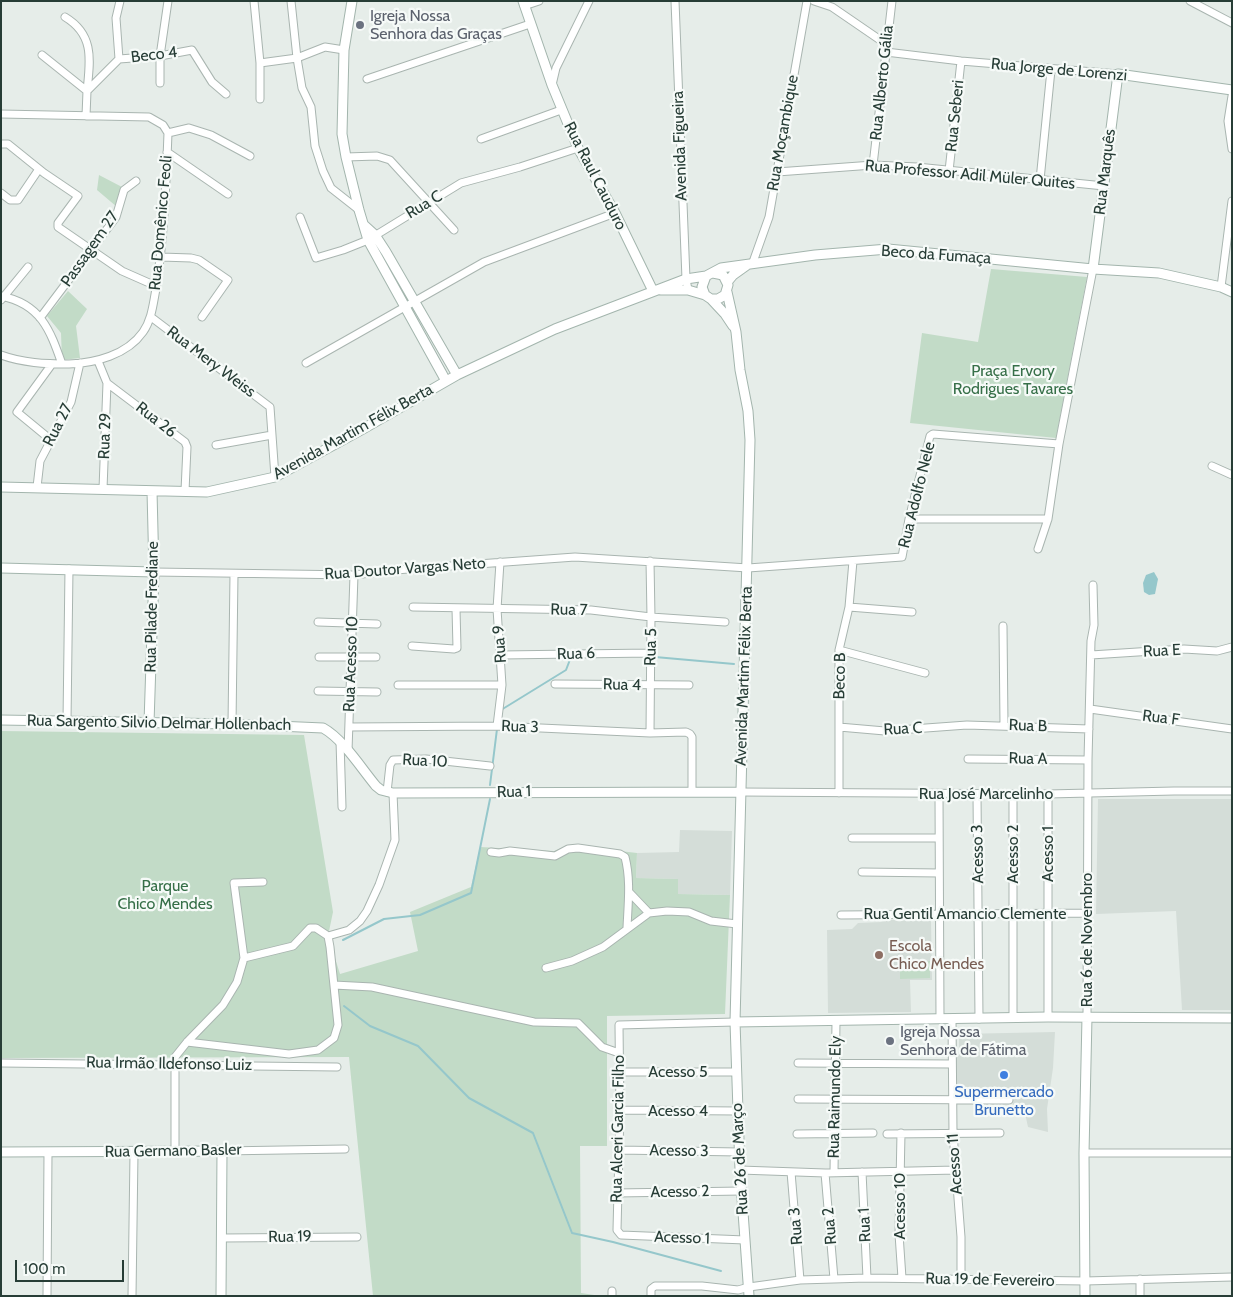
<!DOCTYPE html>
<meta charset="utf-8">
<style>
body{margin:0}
#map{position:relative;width:1233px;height:1297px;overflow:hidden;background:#e6ede9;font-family:Cabin,sans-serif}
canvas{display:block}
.frame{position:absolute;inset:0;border:2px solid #273d36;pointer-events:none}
.scale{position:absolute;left:15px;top:1260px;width:109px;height:22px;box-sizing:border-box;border:2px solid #273d36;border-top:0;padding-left:6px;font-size:15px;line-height:18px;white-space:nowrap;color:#273d36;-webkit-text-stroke:4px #f6faf8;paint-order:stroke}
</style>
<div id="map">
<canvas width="1233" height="1297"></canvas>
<div class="frame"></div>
<div class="scale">100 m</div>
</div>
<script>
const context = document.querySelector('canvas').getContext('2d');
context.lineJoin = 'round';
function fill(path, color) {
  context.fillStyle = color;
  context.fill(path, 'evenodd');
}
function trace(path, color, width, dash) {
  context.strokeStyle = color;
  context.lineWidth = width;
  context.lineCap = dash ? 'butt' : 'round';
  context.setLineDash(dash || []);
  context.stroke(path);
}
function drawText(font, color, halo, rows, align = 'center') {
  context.font = font + ' Cabin,sans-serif';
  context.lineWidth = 4.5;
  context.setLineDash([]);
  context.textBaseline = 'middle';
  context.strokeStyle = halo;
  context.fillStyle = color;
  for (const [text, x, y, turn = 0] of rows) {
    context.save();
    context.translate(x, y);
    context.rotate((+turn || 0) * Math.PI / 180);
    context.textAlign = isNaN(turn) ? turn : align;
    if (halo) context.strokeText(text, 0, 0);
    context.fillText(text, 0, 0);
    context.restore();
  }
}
const built = new Path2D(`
 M1098,799H1232V1010H1182L1176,911L1096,914Z
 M680,830L732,831L730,895L678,894V879L636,878L637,853L679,852Z
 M885,920H931L932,980H910L911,1012L828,1013L827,930L852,929L858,923L882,922Z
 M1055,1032L1053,1068L1047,1109L1048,1132L1028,1127L1024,1109L1014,1108L1010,1096L955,1097V1052H959V1034Z`);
const green = new Path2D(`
 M99,175L122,187L117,207L97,190Z
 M991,269L1087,277L1056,438L910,423L922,333L978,342Z
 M68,291L87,309L76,326L80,358L62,360L61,333L47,316Z
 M1,731L304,735L333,912L328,936L340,974L418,951L410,912L471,887L480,847L554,851L568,845L637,853L636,878L678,879V894L730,895L725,1014L607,1016V1146H580L581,1293L601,1296H373L349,1057L1,1058Z
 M930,961V978L900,979V963Z`);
const water = new Path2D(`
 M1154,572L1158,579L1155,594L1149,595L1144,592L1143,583L1146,575Z`);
const stream = new Path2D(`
 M655,657L734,664
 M501,710L566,670L571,657
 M490,785L497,729
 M343,940L384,919L420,915L471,893L490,799
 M344,1006L370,1026L418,1046L469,1098L533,1133L572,1233L613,1242L721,1271`);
const street = new Path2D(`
 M254,1L260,63V99
 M291,1L297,58L302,88L311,107L315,146L323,171L331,188L359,210
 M675,1L686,279L688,290
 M814,1L832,7L886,44
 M1190,1L1232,23
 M524,6L539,1
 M65,17C95,35 90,61 87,91
 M886,52L961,61L1118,74
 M42,55L87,91
 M119,59L160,56L192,50L212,82L226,94
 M260,63L297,58L325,47L344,50
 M367,79L530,24
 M160,83V56L168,1
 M552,85L556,68L589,1
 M1232,96L1228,121L1232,149
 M1,114L149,117L163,125L168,133C166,185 164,238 156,289C153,304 152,319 143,332C127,355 95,363 69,364C45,364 23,363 1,355
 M86,116L87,91L119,59L116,18L120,1
 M168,133L189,128L211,135L250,156
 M481,139L561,110
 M1,144H8L44,173L78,196L58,223V227L122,271L156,286
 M167,152L228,194
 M346,157L377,156L390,160L454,230
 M873,165L892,1
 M949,171L961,61
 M777,172L873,165L917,167L1104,186
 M1040,180L1051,70
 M1,193L10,200H18L39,169
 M300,217L316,258L343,250L368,240L461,183L520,167L578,148
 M161,257L191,258L199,260L228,280L202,317
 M753,262L769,217L807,1
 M1221,287L1232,201
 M1,296C41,304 50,330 62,364
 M1,300L28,267
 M151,317L270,407L275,477
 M40,318L116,217L124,190L136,181
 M98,361L107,383L185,442L187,447L185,491
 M306,363L484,262L615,213
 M51,440L17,412L52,364
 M216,445L272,435
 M1212,466L1232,475
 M37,487L40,461L71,402L80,363
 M103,489L107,383
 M909,519H1048
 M1038,549L1048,519L1059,444L1093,269
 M650,561L651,617L650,733
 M154,572L354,575L395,570L575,557L748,568L902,557L909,519L930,436L933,434L1059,444
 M413,607L591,610L651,617L725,622
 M849,607L912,612
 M318,622L377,624
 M1003,626L1004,725
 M412,646L454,649L457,648L456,609
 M839,650L925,673
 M501,655L651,653
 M1091,655L1184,649L1217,651L1232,647
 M319,657H376
 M555,684L689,685
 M398,685H502
 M318,691L377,692
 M1090,709L1232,729
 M67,721L69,569
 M232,724L234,574
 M497,726L502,685L497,609L500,562
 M349,727L497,726L650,733L686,732L690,734L692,737V792
 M839,727L885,731L967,725L1089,729
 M340,741L342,807
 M348,751L354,575
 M968,759L1088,760
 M387,792L390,765L393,760L426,759L490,766
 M740,792L1048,794L1174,791H1232
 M839,793V650L849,607L853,561
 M939,794L940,1019
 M977,794L979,1019
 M852,838H939
 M491,852L499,853L510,851L555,856L568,849L578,848L620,854L625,857C631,880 628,904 627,928
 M862,872L939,873
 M629,892L649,913
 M841,915L1088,913
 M328,936L349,930L360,921L367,911L379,885L395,840L393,793
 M546,968L572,961L603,947L649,913L667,911L689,912L711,921L737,924
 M334,985L372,987L534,1022L578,1023L602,1047L619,1053
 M1048,1017V794
 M1087,1017L1088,760L1091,641L1094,625L1093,585
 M1013,1018V794
 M952,1019L953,1133L961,1237V1280
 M735,1022L619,1025L620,1110L617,1230L621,1235L745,1240
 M187,1042L289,1054L318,1050L334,1038L338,1025L330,947L328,936L316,928H310L293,946L244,958
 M1,1063L337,1067
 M798,1063L952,1064
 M620,1072H735
 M798,1099L1009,1100
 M620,1110L737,1111
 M901,1133L899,1234L902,1278
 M797,1134L873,1133
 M887,1134L1000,1133
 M619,1150L739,1152
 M175,1151V1057L187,1042L223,1005L237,982L244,958L234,883L263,882
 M222,1151L345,1149
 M1084,1153H1232
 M740,1170L825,1173L956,1170
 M791,1172L800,1280
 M834,1172L836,1021
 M862,1172L867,1278
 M825,1173L834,1279
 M617,1193L742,1191
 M222,1238L357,1237
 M612,1291V1296
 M47,1296L48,1153
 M132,1296L134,1153
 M651,1296V1289L655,1286H702L738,1290L749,1287L800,1280L867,1278L1085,1281L1232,1277
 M1140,1296V1279`);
const secondary = new Path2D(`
 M352,1L344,50L342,134L346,157L359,210L368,240L446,381
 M523,1L552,85L578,148L615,213L653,291
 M364,225L375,235L386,252L457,375
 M1093,269L1118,74L1232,90
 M713,273L723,275L728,285L725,295L718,299H711L705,295L702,287L706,276L721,268L815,255L888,249L1093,269L1159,273L1221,287L1232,292
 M728,281L733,275L747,265
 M661,290H688L705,295
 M727,292L736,332L740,370L748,411L750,440L735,1022L740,1170L749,1296
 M711,299L725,314L733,326
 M1,487L207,492L275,477L363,429L457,375L555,329L686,279L706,276
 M1,568L154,572
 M1,720L232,724L323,728C343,739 361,768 376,786L381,790L393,793L740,792
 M149,723L154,572L152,491
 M735,1022L1048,1017L1232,1018
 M1,1152L222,1151L221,1296
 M1085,1296L1084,1153L1087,1017`);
const markers = [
 [360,25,5,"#6b7280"],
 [879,955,5,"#8d6e63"],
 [890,1041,5,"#6b7280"],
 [1004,1075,5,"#3f7fe0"]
];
const worshipNames = [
 ["Igreja Nossa",370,16],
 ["Senhora das Graças",370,34],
 ["Igreja Nossa",900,1032],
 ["Senhora de Fátima",900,1050]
];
const streetNames = [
 ["Beco 4",154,55,-7],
 ["Rua Jorge de Lorenzi",1059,70,5],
 ["Rua Alberto Gália",882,83,-84],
 ["Rua Seberi",955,116,-84],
 ["Rua Moçambique",783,133,-80],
 ["Avenida Figueira",680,146,-92],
 ["Rua Marquês",1105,172,-83],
 ["Rua Professor Adil Müler Quites",970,175,5],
 ["Rua Raul Cauduro",595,176,63],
 ["Rua C",424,205,-31],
 ["Rua Domênico Feoli",161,223,-85],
 ["Passagem 27",90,249,-55],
 ["Beco da Fumaça",936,255,4],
 ["Rua Mery Weiss",211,362,37],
 ["Rua 26",156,420,38],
 ["Rua 27",58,425,-63],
 ["Avenida Martim Félix Berta",353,432,-29],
 ["Rua 29",105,436,-88],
 ["Rua Adolfo Nele",917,495,-76],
 ["Rua Doutor Vargas Neto",405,569,-4],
 ["Rua Pilade Frediane",152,607,-89],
 ["Rua 7",569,610,1],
 ["Rua 9",500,644,-94],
 ["Rua 5",651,647,-89],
 ["Rua E",1162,651,-3],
 ["Rua 6",576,654,-2],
 ["Rua Acesso 10",351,664,-88],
 ["Avenida Martim Félix Berta",744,676,-88],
 ["Beco B",840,676,-89],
 ["Rua 4",622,685,1],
 ["Rua F",1161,718,7],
 ["Rua Sargento Silvio Delmar Hollenbach",159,723,1],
 ["Rua B",1028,726,2],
 ["Rua 3",520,727,2],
 ["Rua C",903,729,-3],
 ["Rua A",1028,759,1],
 ["Rua 10",425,761,3],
 ["Rua 1",514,792,-2],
 ["Rua José Marcelinho",986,794],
 ["Acesso 3",978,854,-91],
 ["Acesso 2",1013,854,-90],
 ["Acesso 1",1048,854,-90],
 ["Rua Gentil Amancio Clemente",965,914],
 ["Rua 6 de Novembro",1087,940,-90],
 ["Rua Irmão Ildefonso Luiz",169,1064,1],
 ["Acesso 5",678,1072],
 ["Rua Raimundo Ely",835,1097,-89],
 ["Acesso 4",678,1111],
 ["Rua Alceri Garcia Filho",618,1129,-89],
 ["Rua Germano Basler",173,1151,-1],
 ["Acesso 3",679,1151,1],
 ["Rua 26 de Março",740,1159,-93],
 ["Acesso 11",955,1164,-94],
 ["Acesso 2",680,1192,-1],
 ["Acesso 10",900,1206,-90],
 ["Rua 1",865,1225,-93],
 ["Rua 3",796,1226,-95],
 ["Rua 2",830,1226,-95],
 ["Rua 19",290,1237,-1],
 ["Acesso 1",682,1238,2],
 ["Rua 19 de Fevereiro",990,1280,1]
];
const parkNames = [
 ["Praça Ervory",1013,371],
 ["Rodrigues Tavares",1013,389],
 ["Parque",165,886],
 ["Chico Mendes",165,904]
];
const educationNames = [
 ["Escola",889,946],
 ["Chico Mendes",889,964]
];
const shopNames = [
 ["Supermercado",1004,1092],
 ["Brunetto",1004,1110]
];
fill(built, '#d4ddd8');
fill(green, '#c2dbc7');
fill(water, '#95c7cb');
trace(stream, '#95c7cb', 2);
trace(street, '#a9b5b0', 9);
trace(secondary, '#a3b5ad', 11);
trace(street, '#fff', 7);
trace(secondary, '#fff', 9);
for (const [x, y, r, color] of markers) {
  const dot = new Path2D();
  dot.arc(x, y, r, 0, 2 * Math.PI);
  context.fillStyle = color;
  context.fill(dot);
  trace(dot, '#f6faf8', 2);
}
drawText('16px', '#5b616d', '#f6faf8', worshipNames, 'left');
drawText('16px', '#273d36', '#f6faf8', streetNames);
drawText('16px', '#366f48', '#f6faf8', parkNames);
drawText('16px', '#785e54', '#f6faf8', educationNames, 'left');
drawText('16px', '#366cbe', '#f6faf8', shopNames);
</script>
